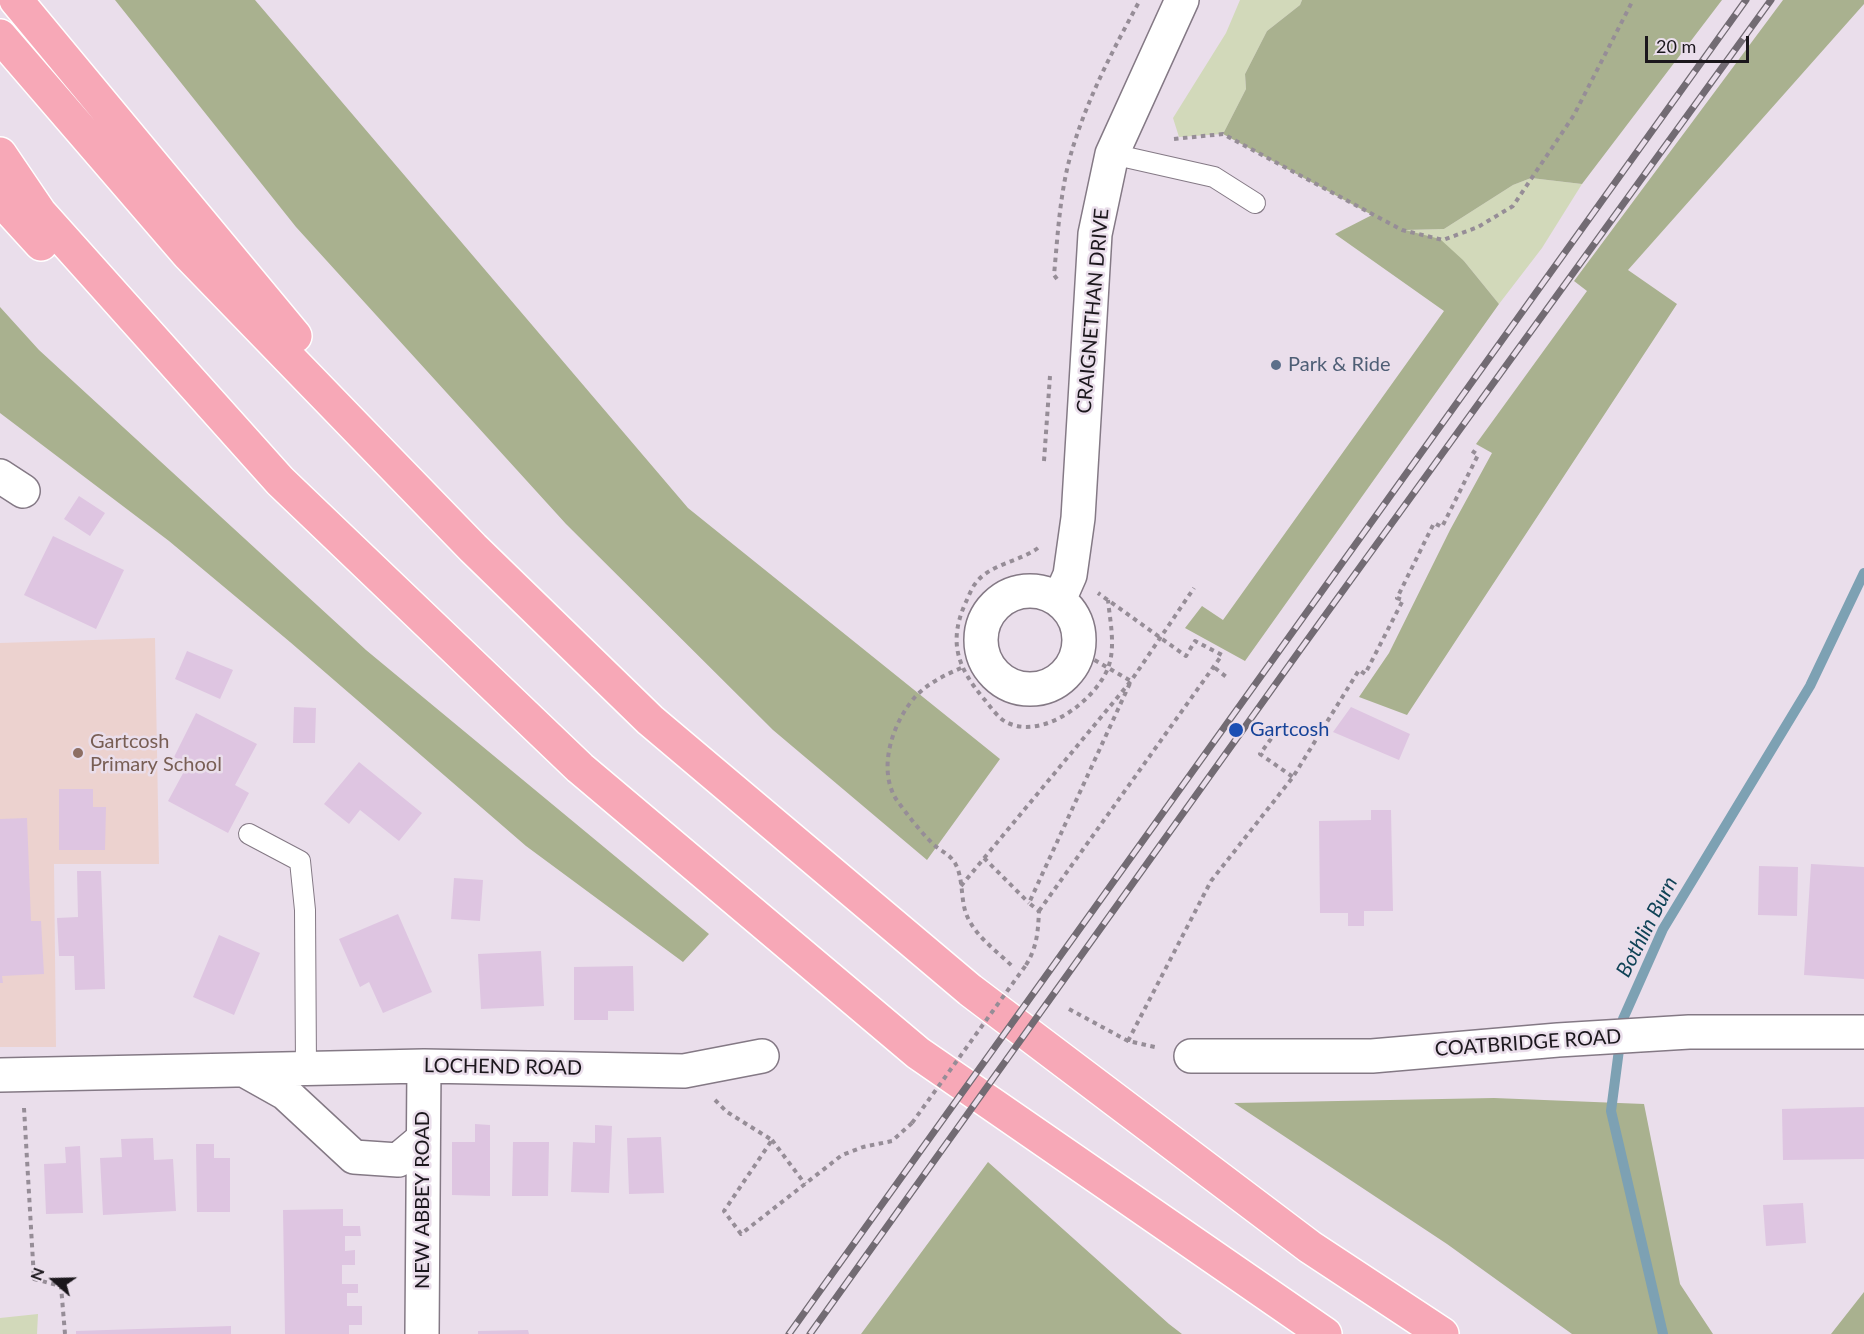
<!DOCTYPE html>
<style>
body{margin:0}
#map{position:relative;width:1864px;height:1334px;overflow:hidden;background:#eadeeb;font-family:Lato,sans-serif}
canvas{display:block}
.north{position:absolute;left:24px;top:1250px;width:60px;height:60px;-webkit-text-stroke:4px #eadeeb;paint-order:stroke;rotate:290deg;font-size:16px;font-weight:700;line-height:24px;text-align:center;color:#1b171c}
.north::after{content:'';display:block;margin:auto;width:21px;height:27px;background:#1b171c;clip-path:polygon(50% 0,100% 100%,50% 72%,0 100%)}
.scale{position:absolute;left:1645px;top:36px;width:104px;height:27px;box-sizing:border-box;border:3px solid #1b171c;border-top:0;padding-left:8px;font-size:18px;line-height:21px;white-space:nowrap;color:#1b171c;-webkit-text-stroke:4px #eadeeb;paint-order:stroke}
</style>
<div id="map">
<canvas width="1864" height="1334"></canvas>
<div class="north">N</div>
<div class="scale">20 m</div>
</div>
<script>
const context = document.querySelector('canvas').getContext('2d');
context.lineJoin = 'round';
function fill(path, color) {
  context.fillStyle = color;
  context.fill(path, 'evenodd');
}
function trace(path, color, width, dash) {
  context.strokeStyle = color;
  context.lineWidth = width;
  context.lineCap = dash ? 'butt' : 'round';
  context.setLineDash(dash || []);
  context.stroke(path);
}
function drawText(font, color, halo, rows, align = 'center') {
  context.font = font + ' Lato,sans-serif';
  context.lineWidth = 5;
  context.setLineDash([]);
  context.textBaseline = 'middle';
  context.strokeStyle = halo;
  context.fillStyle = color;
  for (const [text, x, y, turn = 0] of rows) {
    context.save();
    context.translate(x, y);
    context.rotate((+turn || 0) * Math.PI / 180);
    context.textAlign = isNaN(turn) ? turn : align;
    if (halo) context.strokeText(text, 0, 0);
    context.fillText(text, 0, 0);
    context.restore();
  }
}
const industrial = new Path2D(`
 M155,638L159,864H54L56,1047H0V643Z`);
const green = new Path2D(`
 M1240,0H1302L1300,5L1267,31L1245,74L1246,89L1223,134L1179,137L1173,118L1226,33Z
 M1531,178L1582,184L1542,248L1499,304L1464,261L1402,230L1444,229L1513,185Z
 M38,1314L37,1334H0V1318Z`);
const forest = new Path2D(`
 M115,0H255L688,508L1000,759L927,860L773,730L566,524L296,227Z
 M1302,0H1722L1582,184L1531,178L1513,185L1444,229L1405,230L1440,239L1464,261L1499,304L1245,661L1185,628L1202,606L1223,620L1444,311L1335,234L1372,215L1223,134L1246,89L1245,74L1267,31L1300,5Z
 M1783,0H1864V4L1628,270L1677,304L1407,715L1359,697L1389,653L1450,530L1492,453L1476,444L1587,291L1574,281Z
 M0,307L39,350L366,650L709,934L683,962L526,846L290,642L169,541L0,413Z
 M1494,1098L1644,1104L1680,1284L1713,1334H1572L1447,1244L1234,1103Z
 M988,1162L1169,1324L1182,1334H861Z
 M1864,1292V1334H1831Z`);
const stream = new Path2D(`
 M1663,1334L1611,1111L1623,1019L1663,929L1810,686L1864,573`);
const building = new Path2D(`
 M79,496L105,513L90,536L64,519Z
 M53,536L124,570L96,629L24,595Z
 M187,651L233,670L220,699L175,679Z
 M294,707L316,708L315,743H293Z
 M1351,707L1410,734L1399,760L1333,732Z
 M196,713L257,744L235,785L249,793L228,833L168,801L188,764L174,757Z
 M359,762L422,813L399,841L360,810L349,824L324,804Z
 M59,789H93V807H106L105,850H59Z
 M1371,810H1391L1393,911H1364V926H1348V913H1320L1319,821L1371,820Z
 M27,818L31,921H41L44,974L2,976L3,983H0V819Z
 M1811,864L1864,867V979L1804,975Z
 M1759,866L1798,867L1797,916L1758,915Z
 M77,871H101L105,989L75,990L74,956H59L57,918L78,917Z
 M454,878L483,880L480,921L451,919Z
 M398,914L432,992L383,1013L369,982L360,987L339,939Z
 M219,935L260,953L234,1015L193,997Z
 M541,951L544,1006L481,1009L478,954Z
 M633,966L634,1011H608V1020H574V967Z
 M1864,1107V1159L1783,1160L1782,1109Z
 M475,1124L490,1125V1196L452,1195V1142H475Z
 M595,1125L612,1126L609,1193L571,1192L573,1142L595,1143Z
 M661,1137L664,1193L629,1194L627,1138Z
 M153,1138L154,1160L173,1159L176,1211L103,1215L100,1158L122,1157L121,1139Z
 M513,1142H549L548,1196H512Z
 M196,1144H214V1158H230V1212H197Z
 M80,1146L83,1213L46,1214L44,1164L66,1163L65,1147Z
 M1803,1203L1806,1243L1766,1246L1763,1205Z
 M343,1209V1226H360L361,1236H345V1251L355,1250V1265H342V1284H358V1293H347V1306H362V1325H349V1334H285L283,1210Z
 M231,1326V1334H76V1331Z
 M528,1330L529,1334H478V1331Z`);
const path = new Path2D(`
 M1174,139L1223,134L1402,230L1443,240L1478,227L1513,206L1574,115L1633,0
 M1057,279L1054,275C1058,233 1060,188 1073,147C1089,95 1114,48 1140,0
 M1044,461L1050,376
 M1038,548C1019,562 989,564 975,584C971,589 968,598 965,604C948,643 958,668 984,699C990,706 998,718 1006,722C1042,741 1095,701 1108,668C1116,647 1110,621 1108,600
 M961,668C945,675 928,683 915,697C893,722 877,768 896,799C906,813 919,830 931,842C938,850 949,853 955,863C964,879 960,900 967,916C976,937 998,952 1013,967
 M1215,668L1229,679
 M1268,733L1273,736L1260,754L1293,777
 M984,858L1029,903
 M961,886L1131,681L1194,588
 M1039,911L1222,655L1195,641L1186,656L1098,593
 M1026,965C1037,947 1038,932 1039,911L1029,903L1131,681L1079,651
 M1069,1009L1128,1041L1159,1048
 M1128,1041L1211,881L1293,777L1359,670L1365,674L1403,600L1397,598L1434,523L1442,527L1478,455L1471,450
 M715,1100L727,1112L772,1140L724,1211L741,1234L842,1155L863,1147L892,1141L912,1123
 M24,1108L34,1279L61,1286L65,1334
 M772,1140L805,1184`);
const lane = new Path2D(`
 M1112,154L1214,177L1255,203
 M249,834L300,861L305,910L306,1068`);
const street = new Path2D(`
 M0,476L23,491
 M981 640a49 49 0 1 1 98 0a49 49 0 1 1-98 0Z
 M1059,600L1070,575L1078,518L1095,234L1112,154L1182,0
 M1191,1056H1372L1558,1040L1689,1032H1864
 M244,1070L285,1093L354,1157L398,1160L423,1139
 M0,1075L424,1066L684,1071L762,1056
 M422,1334L424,1066`);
const highway = new Path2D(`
 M16,0L295,336
 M0,36L188,254L473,548L650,720L970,990L1310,1247L1442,1334
 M0,154L40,213L280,481L580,768L918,1053L1325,1334
 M0,199L41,244`);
const rail = new Path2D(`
 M789,1334L1746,0
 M810,1334L1300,650L1771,0`);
const pathBridge = new Path2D(`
 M912,1123L1026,965`);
const markers = [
 [1276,365,6,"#5c6f8a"],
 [1236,730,8,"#1a4fb4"],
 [78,753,6,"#8d6e63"]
];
const streetNames = [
 ["CRAIGNETHAN DRIVE",1093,311,-85],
 ["COATBRIDGE ROAD",1528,1043,-4],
 ["LOCHEND ROAD",503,1067,1],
 ["NEW ABBEY ROAD",423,1200,-90]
];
const serviceNames = [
 ["Park & Ride",1288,365]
];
const transitNames = [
 ["Gartcosh",1250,730]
];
const educationNames = [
 ["Gartcosh",90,742],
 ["Primary School",90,765]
];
const waterNames = [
 ["Bothlin Burn",1647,927,-63]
];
fill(industrial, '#ecd2cf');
fill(green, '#d2d9ba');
fill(forest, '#a9b18f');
trace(stream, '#7da1b3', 10);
fill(building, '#dec5e1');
trace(lane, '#847985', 22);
trace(street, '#847985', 36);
trace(highway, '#fff', 36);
trace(path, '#968d97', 4, [4.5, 4.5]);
trace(lane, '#fff', 20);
trace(street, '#fff', 33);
trace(highway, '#f7a8b7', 33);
trace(rail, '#726b73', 7);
trace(rail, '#eadeeb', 4.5, [14]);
trace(pathBridge, '#968d97', 4, [4.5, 4.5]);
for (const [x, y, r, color] of markers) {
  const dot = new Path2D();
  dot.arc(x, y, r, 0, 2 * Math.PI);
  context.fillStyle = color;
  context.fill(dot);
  trace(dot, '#eadeeb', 2);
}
drawText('20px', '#1b171c', '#eadeeb', streetNames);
drawText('20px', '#4e5e75', '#eadeeb', serviceNames, 'left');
drawText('20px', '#164399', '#eadeeb', transitNames, 'left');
drawText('20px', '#785e54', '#eadeeb', educationNames, 'left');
drawText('italic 21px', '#0f4256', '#eadeeb', waterNames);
</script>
